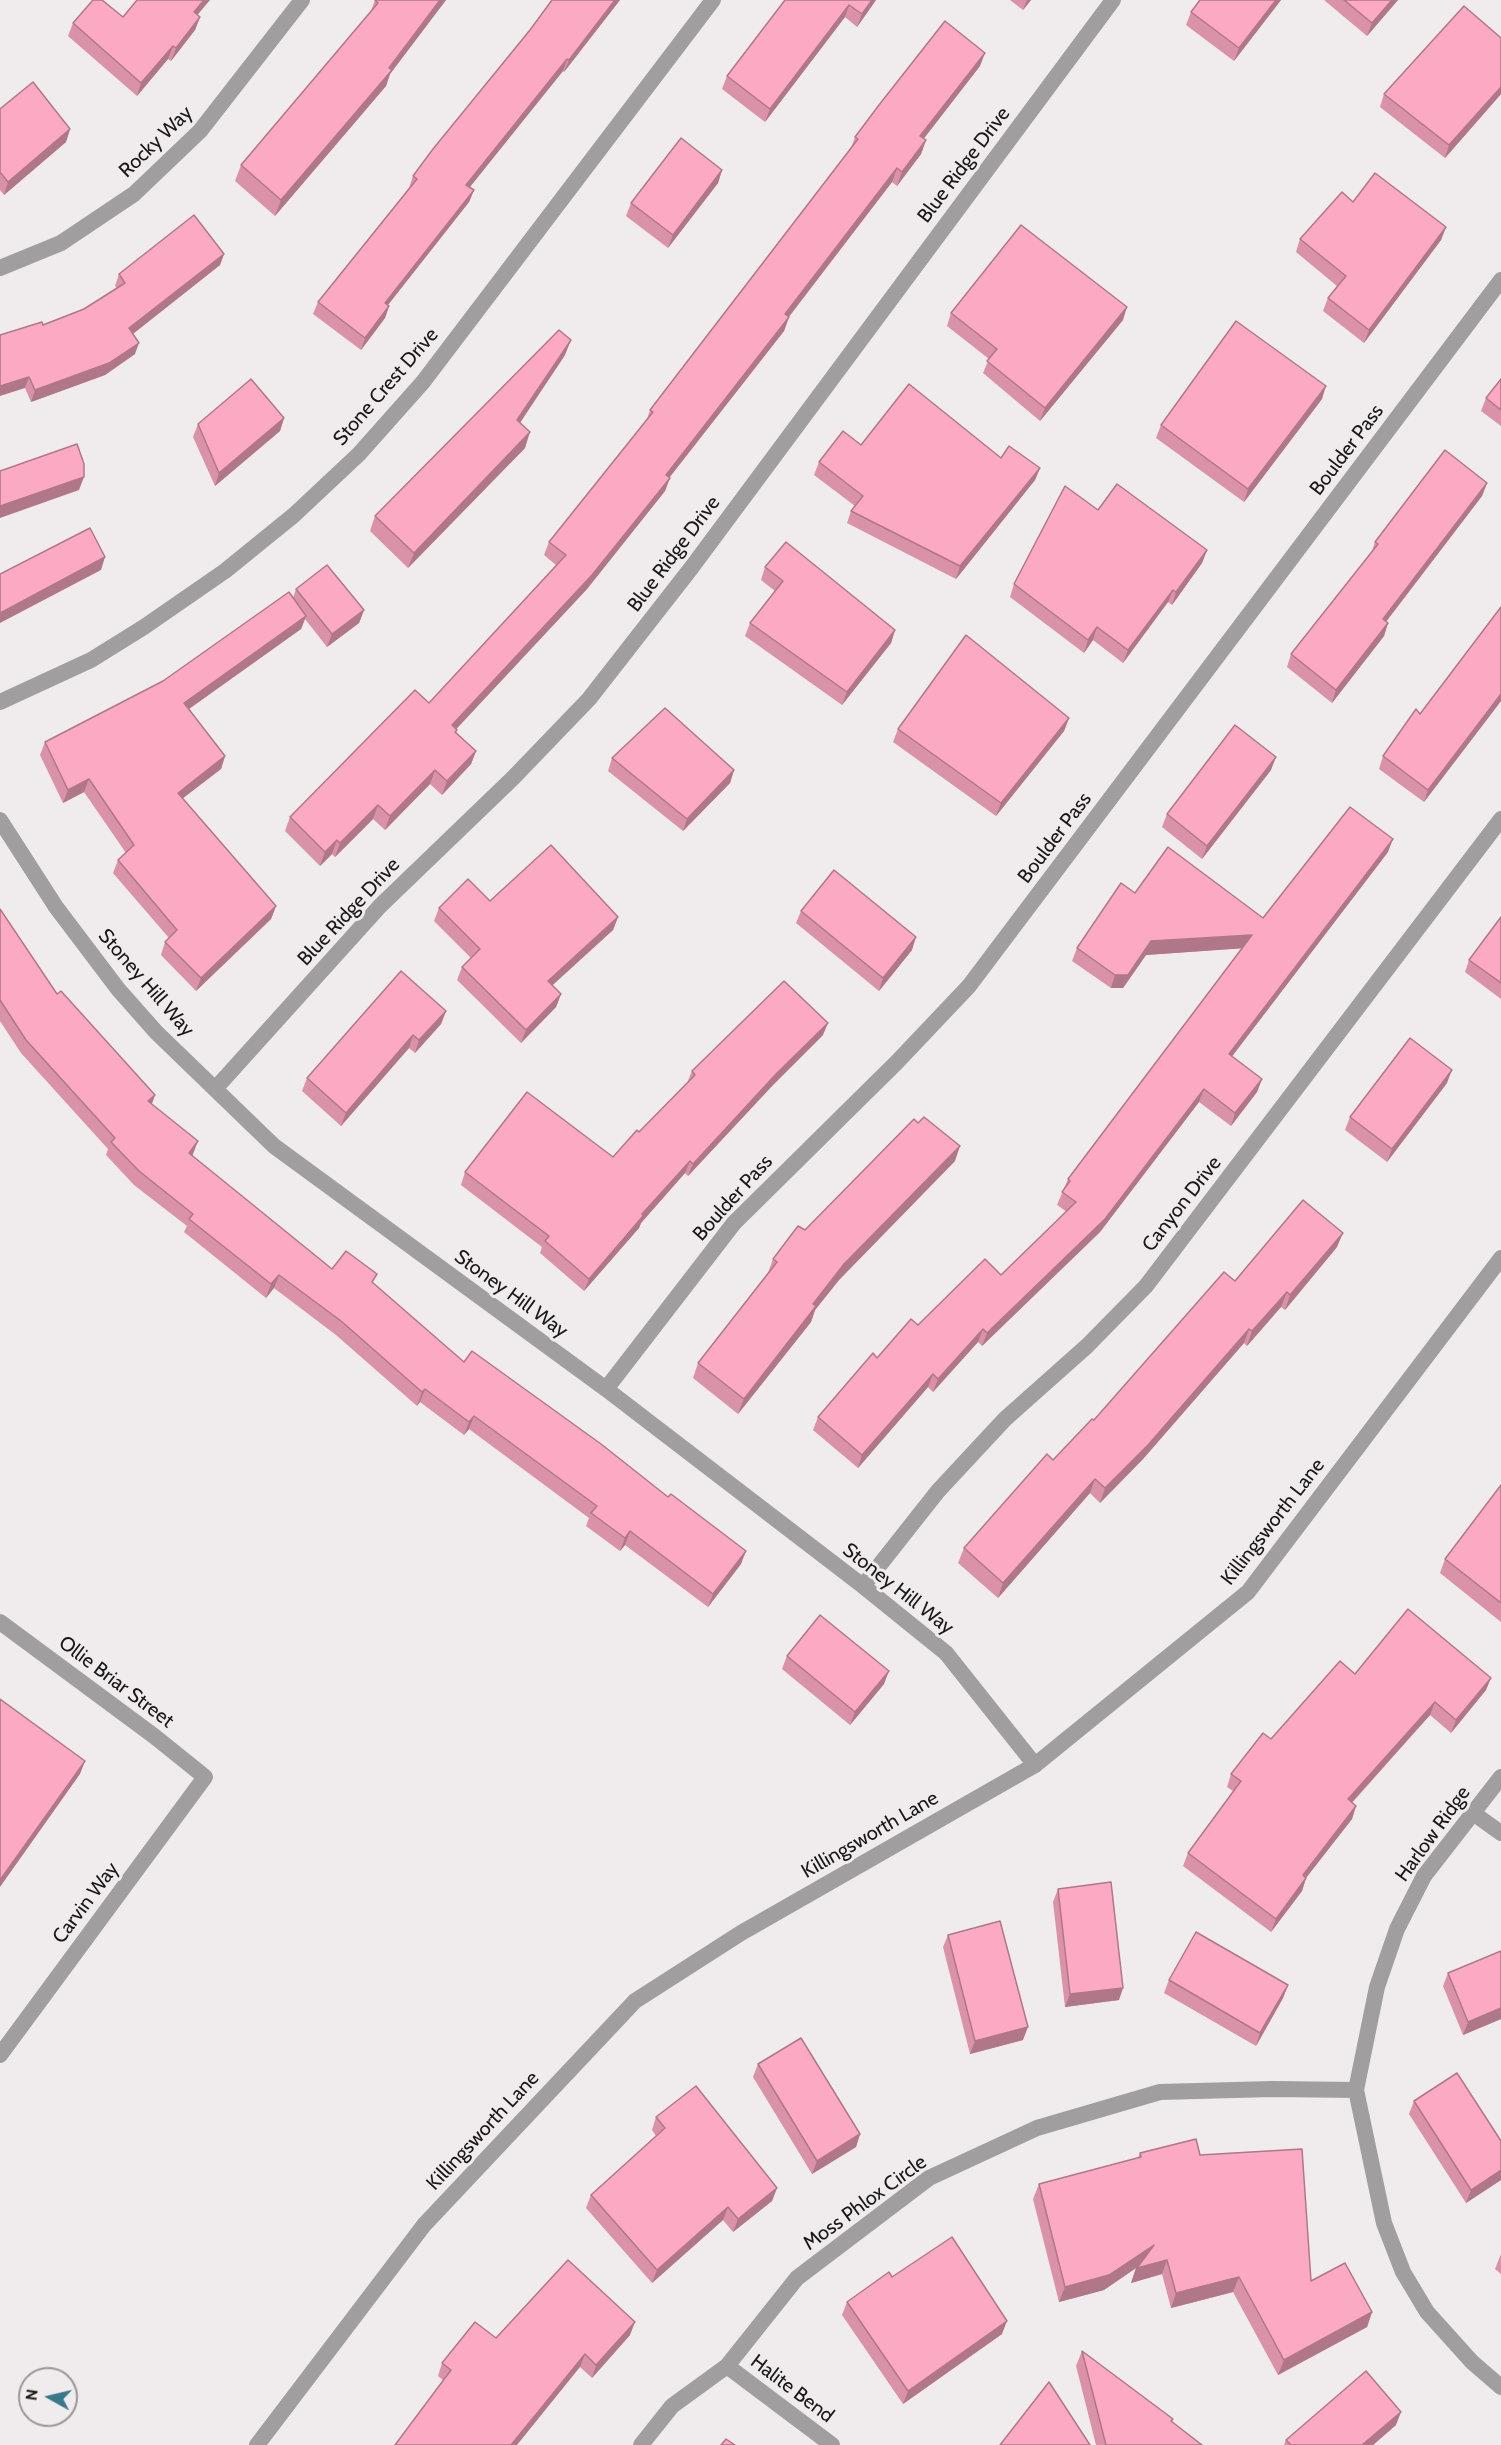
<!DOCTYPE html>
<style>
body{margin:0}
#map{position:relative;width:1501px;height:2445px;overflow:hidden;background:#f0eced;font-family:Cabin,sans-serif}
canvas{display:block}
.north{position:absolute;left:18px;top:2367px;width:60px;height:60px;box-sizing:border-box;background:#f0eced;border:2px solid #9a9798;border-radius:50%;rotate:278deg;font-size:16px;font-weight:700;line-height:24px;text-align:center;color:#191718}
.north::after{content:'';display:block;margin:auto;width:21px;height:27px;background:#387a8b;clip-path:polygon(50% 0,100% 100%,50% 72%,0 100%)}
</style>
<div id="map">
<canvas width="1501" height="2445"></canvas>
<div class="north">N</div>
</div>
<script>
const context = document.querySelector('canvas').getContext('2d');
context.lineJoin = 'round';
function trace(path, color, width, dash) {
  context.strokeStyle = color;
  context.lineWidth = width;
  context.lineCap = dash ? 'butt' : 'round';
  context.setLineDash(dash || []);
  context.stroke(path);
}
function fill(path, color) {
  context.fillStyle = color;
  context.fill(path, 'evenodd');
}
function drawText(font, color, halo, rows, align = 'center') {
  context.font = font + ' Cabin,sans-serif';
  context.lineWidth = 6;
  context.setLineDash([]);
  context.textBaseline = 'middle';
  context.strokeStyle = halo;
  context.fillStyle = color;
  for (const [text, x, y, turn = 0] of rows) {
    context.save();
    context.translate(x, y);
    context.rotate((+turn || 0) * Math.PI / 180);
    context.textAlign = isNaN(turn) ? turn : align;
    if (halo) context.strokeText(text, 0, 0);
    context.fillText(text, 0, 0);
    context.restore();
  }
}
const minor = new Path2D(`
 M0,268L61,243L134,194L200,131L302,0
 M0,702L91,660L144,627L225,571L294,515L359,454L423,382L713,0
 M0,820L56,907L118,989L156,1032L274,1146L606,1389L863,1586L946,1653L1035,1765
 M215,1089L380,906L513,778L589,699L692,567L1113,0
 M606,1389L734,1223L897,1062L969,986L1501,280
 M863,1586L938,1491L1005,1419L1087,1346L1146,1286L1501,819
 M0,1622L154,1736L205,1777L0,2055
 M1501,1777L1424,1876L1397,1929L1377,1987L1356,2090L1384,2223L1403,2272L1427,2312L1472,2362L1501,2387
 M1473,1813L1501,1833
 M727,2366L832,2445
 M641,2445L672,2406L727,2366L797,2278L929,2178L1037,2128L1160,2092L1272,2089L1356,2090`);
const tertiary = new Path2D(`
 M257,2445L424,2225L635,2001L741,1933L1035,1765L1248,1592L1501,1258`);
const wall = new Path2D(`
 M375,0H446L390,74L386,86L275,216L235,181L241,165L371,11Z
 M620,0L564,72L563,71L469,187L474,190L469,202L388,305L389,306L385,318L361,350L313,314L318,302L409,188L413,176Z
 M785,0H876L857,27L845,17L765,122L722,89L727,76Z
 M1010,0H1031L1023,10Z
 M1281,0L1234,61L1186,25L1191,12Z
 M1324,0H1398L1367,36Z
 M197,15L200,17L195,30L171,61L168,59L137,96L68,36L73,23L123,17Z
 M1501,38V94L1445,158L1380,107L1384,94Z
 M980,66L924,138L926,140L921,154L897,186L892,182L789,317L784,331L670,477L665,491L587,589L456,729L457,730L456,732L476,751L471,764L442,795L430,784L385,830L373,819L335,857L332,854L320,866L285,831L290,817L429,703L556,565L544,555L549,542L647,419L650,410L851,148L855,137Z
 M0,109L70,129L66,142L4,195L0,190Z
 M722,170L718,183L668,248L626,216L631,203Z
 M1353,202L1446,227L1441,240L1364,343L1323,311L1328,298L1337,286L1296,252L1300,239Z
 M224,254L220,265L133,334L135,354L105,375L31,402L25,388L43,325L84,309L117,288L115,286L119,274Z
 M951,313L1123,320L1040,421L983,373L989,359L947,326Z
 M565,355L520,422L525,448L408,568L370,531L375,516Z
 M1501,379V426L1481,411L1486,398Z
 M1322,399L1244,502L1156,438L1161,425Z
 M284,418L280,431L215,486L193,437L198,424Z
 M861,445L1001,458L1040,468L1035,480L956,579L847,523L851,511L855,506L814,475L819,462Z
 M1487,483L1482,496L1386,622L1388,623L1384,636L1332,703L1287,667L1291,654L1371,554L1375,542Z
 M1098,510L1207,550L1202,563L1172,605L1168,602L1123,663L1093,640L1084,653L1010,597L1014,584Z
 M765,567L895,630L891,643L842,705L745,636L750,623L775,591L761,580Z
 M296,589L364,610L359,623L327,647L305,619L301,629L189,709L225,756L221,769L182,798L276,906L271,919L196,991L161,955L165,942L169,938L113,873L118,860L126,853L84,792L63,803L40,755L45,742L163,681L293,598Z
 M1501,607V701L1424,802L1379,769L1383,756L1420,714Z
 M1069,718L1064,731L996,816L893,742L898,729Z
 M612,758L734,770L730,783L683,831L608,771Z
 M1271,770L1202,859L1162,827L1167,814Z
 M1388,852L1232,1056L1262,1079L1257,1092L1231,1126L1199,1102L1100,1232L982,1346L978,1342L933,1392L928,1387L858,1468L813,1430L818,1417L877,1358L918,1325L1001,1275L1067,1212L1057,1205L1068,1179L1242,948L1146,955L1123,988H1111L1072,961L1077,948L1135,893L1263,918Z
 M490,901L618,917L613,930L552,985L561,994L556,1007L521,1043L457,980L462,967L471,958L434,921L439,908Z
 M0,909L57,994L155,1095L152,1104L193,1154L192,1156L332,1269L374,1284L464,1362L741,1564L708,1607L625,1545L620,1551L586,1526L589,1518L469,1429L464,1435L420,1402L417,1406L336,1335L274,1288L266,1298L184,1232L187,1226L134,1185L106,1155L108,1149L21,1053L0,1021Z
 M801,911L912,950L879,991L796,923Z
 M1501,917V999L1465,972L1469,960Z
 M446,1011L441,1024L415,1053L409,1048L341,1126L302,1091L307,1078Z
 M823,1035L773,1085L688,1176L685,1173L641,1223L639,1228L584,1291L540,1253L542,1247L461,1185L465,1172L613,1157L639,1132L687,1083L692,1071Z
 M1447,1083L1387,1162L1345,1130L1350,1117Z
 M955,1161L839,1280L815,1310L811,1322L738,1414L693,1378L698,1363L768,1273L773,1259L805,1230Z
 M1337,1247L1285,1310L1281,1307L1247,1346L1244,1343L1143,1459L1100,1503L1090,1493L998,1598L958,1563L964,1548L1235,1281Z
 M1501,1485V1622L1440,1573L1445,1559Z
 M787,1656L884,1684L850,1725L782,1669Z
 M1355,1674L1486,1690L1451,1733L1430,1715L1352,1803L1356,1806L1352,1819L1306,1878L1302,1891L1271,1932L1183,1866L1188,1853L1233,1791L1227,1787L1231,1774L1271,1739Z
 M1058,1889L1119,2000L1065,2007L1053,1902Z
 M948,1935L1023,2040L970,2054L943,1947Z
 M1501,1951V2019L1463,2035L1443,1986L1448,1973Z
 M1169,1980L1288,1985L1283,1998L1256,2046L1164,1993Z
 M758,2064L860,2134L856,2147L812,2174L753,2077Z
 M1414,2101L1501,2141V2180L1466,2203L1409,2114Z
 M656,2117L777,2188L772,2201L733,2232L723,2220L652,2283L586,2208L591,2195L656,2136L652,2130Z
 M1140,2153L1200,2155L1311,2281L1372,2312L1367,2327L1278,2375L1233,2292L1171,2308L1162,2274L1131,2283L1136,2268L1104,2290L1059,2302L1033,2199L1039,2184L1138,2158Z
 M1501,2254V2274L1495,2269Z
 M892,2277L1002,2334L903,2404L842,2315L847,2302Z
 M630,2335L592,2378L580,2367L443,2380L438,2376L442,2363L496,2338Z
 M1082,2351L1173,2419L1172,2422L1202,2445H1096L1076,2366Z
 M1396,2425L1373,2445H1284L1286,2440Z`);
const shadedWall = new Path2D(`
 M204,0H210L189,25L194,12Z
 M440,0H446L390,74L386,86L275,216L281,200L389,68Z
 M615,0H620L564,72L569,60Z
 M872,0H876L857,27L862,14Z
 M1027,0H1031L1023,10Z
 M1276,0H1281L1234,61L1239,48Z
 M1392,0H1398L1367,36L1372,23Z
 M849,5L845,17L765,122L770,109Z
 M200,17L195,30L171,61L176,48Z
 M173,46L168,59L137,96L141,83Z
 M985,53L980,66L915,150L920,136Z
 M567,59L563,71L462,197L466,185Z
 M1501,87V94L1445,158L1449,145Z
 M70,129L66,142L4,195L8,182Z
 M926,140L921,154L897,186L902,172Z
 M897,168L892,182L780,328L785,314Z
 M722,170L718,183L668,248L673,235Z
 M474,190L469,202L380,315L385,303Z
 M1446,227L1441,240L1364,343L1369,330Z
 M224,254L220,265L125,340L129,328Z
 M389,306L385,318L361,350L365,338Z
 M1127,307L1123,320L1040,421L1045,408Z
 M789,317L784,331L661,488L666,475Z
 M571,340L565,355L512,435L517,420Z
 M139,343L135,354L105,375L31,402L35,390Z
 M29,377L25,388L0,396V386Z
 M1326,386L1322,399L1244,502L1248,489Z
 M284,418L280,431L215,486L219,473Z
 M530,432L525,448L408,568L414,553Z
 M1040,468L1035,480L956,579L960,566Z
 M84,477L79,490L0,518V506Z
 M670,478L665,491L587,589L447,739L452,725Z
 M1487,483L1482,496L1378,632L1383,619Z
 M1207,550L1202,563L1172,605L1176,592Z
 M105,557L101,570L0,623V613Z
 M1173,590L1168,602L1123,663L1128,650Z
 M364,610L359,623L327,647L332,634Z
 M306,616L301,629L179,716L184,703Z
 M1388,623L1384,636L1332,703L1336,690Z
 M1097,627L1093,640L1084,653L1088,640Z
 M895,630L891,643L842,705L847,692Z
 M1501,694V701L1424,802L1428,790Z
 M1069,718L1064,731L996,816L1001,803Z
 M476,751L471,764L442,795L447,781Z
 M225,756L221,769L173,806L178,793Z
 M1276,757L1271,770L1202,859L1207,846Z
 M435,770L430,784L385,830L390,816Z
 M734,770L730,783L683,831L687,819Z
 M89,779L84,792L63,803L68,790Z
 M378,805L373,819L335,857L340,843Z
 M1393,839L1388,852L1224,1067L1229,1054Z
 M337,840L332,854L320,866L325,852Z
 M276,906L271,919L196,991L201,978Z
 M618,917L613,930L543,994L548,981Z
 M1252,935L1247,948L1146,955L1123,988H1111L1115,975L1151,941Z
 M916,937L912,950L879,991L883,978Z
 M561,994L556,1007L521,1043L526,1030Z
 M446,1011L441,1024L415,1053L419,1040Z
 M828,1023L823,1035L773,1085L688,1176L693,1164L777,1073Z
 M413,1035L409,1048L341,1126L346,1113Z
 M1452,1070L1447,1083L1387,1162L1392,1149Z
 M1262,1079L1257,1092L1231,1126L1235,1113Z
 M1204,1089L1199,1102L1100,1232L982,1346L987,1333Z
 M155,1095L150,1108L148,1101Z
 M198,1141L193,1154L184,1166L189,1153Z
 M960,1146L955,1161L839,1280L815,1310L811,1322L738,1414L744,1399L813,1304L844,1264Z
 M690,1161L685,1173L641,1223L639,1228L584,1291L589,1279L642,1214Z
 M1343,1233L1337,1247L1285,1310L1290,1295Z
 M279,1275L274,1288L266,1298L271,1284Z
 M1287,1292L1281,1307L1247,1346L1252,1331Z
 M983,1329L978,1342L933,1392L938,1379Z
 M1249,1329L1244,1343L1143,1459L1100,1503L1105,1488Z
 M933,1374L928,1387L858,1468L862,1455Z
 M425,1389L420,1402L417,1406L422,1392Z
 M474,1416L469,1429L464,1435L469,1422Z
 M1095,1479L1090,1493L998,1598L1003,1583Z
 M630,1531L625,1545L620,1551L625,1538Z
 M746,1551L741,1564L708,1607L713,1594Z
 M889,1671L884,1684L850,1725L855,1712Z
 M1491,1678L1486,1690L1451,1733L1456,1720Z
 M1435,1702L1430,1715L1343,1812L1348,1799Z
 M85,1761L80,1774L0,1887V1880Z
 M1356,1806L1352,1819L1298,1888L1303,1875Z
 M1306,1878L1302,1891L1271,1932L1276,1919Z
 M1288,1985L1283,1998L1256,2046L1260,2033Z
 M1123,1988L1119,2000L1065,2007L1070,1994Z
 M1501,2008V2019L1463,2035L1468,2022Z
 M1028,2027L1023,2040L970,2054L975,2041Z
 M860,2134L856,2147L812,2174L817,2161Z
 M1501,2170V2180L1466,2203L1471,2190Z
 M777,2188L772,2201L733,2232L738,2219Z
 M728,2207L723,2220L652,2283L657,2270Z
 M1154,2245L1167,2260L1162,2274L1131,2283L1136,2268L1104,2290L1059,2302L1065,2287Z
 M1239,2277L1233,2292L1171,2308L1176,2293Z
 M1372,2312L1367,2327L1278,2375L1284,2360Z
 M1007,2321L1002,2334L903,2404L908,2391Z
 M635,2322L630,2335L592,2378L596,2365Z
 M585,2354L580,2367L517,2445H511Z
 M1401,2412L1396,2425L1373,2445H1362Z`);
const building = new Path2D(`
 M93,0H102L123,17L137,0H204L194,12L200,17L176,48L173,46L141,83L73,23Z
 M375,0H440L389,68L392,70L281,200L241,165L378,3Z
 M552,0H615L569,60L567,59L466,185L474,190L385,303L389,306L365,338L318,302L417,179L413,176L433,149L530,30Z
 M785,0H872L862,14L849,5L770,109L727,76Z
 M1200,0H1276L1239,48L1191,12Z
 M1344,0H1392L1372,23Z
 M1464,6L1501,38V87L1449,145L1384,94Z
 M945,21L985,53L920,136L926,140L902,172L897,168L785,314L789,317L666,475L670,478L592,575L452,725L457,730L455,732L476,751L447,781L435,770L390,816L378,805L340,843L337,840L325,852L290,817L415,690L429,703L566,555L549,542L653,412L650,410L858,139L855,137L879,105Z
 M33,82L70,129L8,182L0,172V109Z
 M681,138L722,170L673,235L631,203Z
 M1375,173L1446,227L1369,330L1328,298L1346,276L1300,239L1342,192L1353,202Z
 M194,215L224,254L129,328L139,343L109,363L35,390L29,377L0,386V335L42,322L43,325L84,309L125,283L119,274Z
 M1021,225L1127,307L1045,408L987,361L997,349L951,313Z
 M1236,321L1326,386L1248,489L1161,425Z
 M559,330L571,340L517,420L530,432L414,553L375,516Z
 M251,379L284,418L219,473L198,424Z
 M1501,379V410L1486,398Z
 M909,384L1001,458L1009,446L1040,468L960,566L851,511L863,496L819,462L843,431L861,445Z
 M77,444L84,464V477L0,506V471Z
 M1445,450L1487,483L1383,619L1388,623L1336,690L1291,654L1378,544L1375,542Z
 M1117,484L1207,550L1176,592L1173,590L1128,650L1097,627L1088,640L1014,584L1065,486L1098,510Z
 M90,528L105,557L0,613V574Z
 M786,542L895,630L847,692L750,623L783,581L765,567Z
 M327,565L364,610L332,634L296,589Z
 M289,592L306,616L184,703L225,756L178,793L276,906L201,978L165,942L177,930L118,860L134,845L89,779L68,790L45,742L163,681Z
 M1501,607V694L1428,790L1383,756L1416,709L1420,714Z
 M966,635L1069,718L1001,803L898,729Z
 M665,708L734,770L687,819L612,758Z
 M1235,725L1276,757L1207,846L1167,814Z
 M1350,807L1393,839L1229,1054L1262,1079L1235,1113L1204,1089L1105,1219L987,1333L983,1329L938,1379L933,1374L862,1455L818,1417L873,1353L877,1358L911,1319L918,1325L985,1259L1001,1275L1076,1202L1062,1192L1070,1181L1068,1179L1252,935L1151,941L1128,975H1115L1077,948L1121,883L1135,893L1168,847L1263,918Z
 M551,845L618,917L548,981L561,994L526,1030L462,967L480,949L439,908L468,879L490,901Z
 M834,870L916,937L883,978L801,911Z
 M0,909L57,994L61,991L155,1095L148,1101L198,1141L189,1153L332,1269L346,1251L377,1274L372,1282L464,1362L472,1351L601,1444L668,1497L671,1494L746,1551L713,1594L630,1531L625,1538L591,1513L597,1506L474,1416L469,1422L425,1389L422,1392L341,1321L279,1275L271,1284L189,1219L193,1214L139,1171L111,1142L115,1138L26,1040L0,1000Z
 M1501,917V983L1469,960Z
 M401,971L446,1011L419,1040L413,1035L346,1113L307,1078Z
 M784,981L828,1023L777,1073L693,1164L690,1161L642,1214L643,1216L589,1279L545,1241L549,1236L465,1172L527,1092L613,1157L637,1130L639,1132L695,1075L692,1071Z
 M1410,1038L1452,1070L1392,1149L1350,1117Z
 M924,1117L960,1146L844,1264L813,1304L816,1306L744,1399L698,1363L777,1262L773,1259L798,1226L805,1230L914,1119L918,1123Z
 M1303,1200L1343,1233L1290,1295L1287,1292L1252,1331L1249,1329L1148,1445L1105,1488L1095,1479L1003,1583L964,1548L1047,1454L1053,1460L1092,1419L1094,1420L1224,1272L1235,1281Z
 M1501,1485V1603L1445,1559Z
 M1408,1609L1491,1678L1456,1720L1435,1702L1348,1799L1356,1806L1303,1875L1306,1878L1276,1919L1188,1853L1241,1781L1231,1774L1263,1733L1271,1739L1340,1661L1355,1674Z
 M820,1615L889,1671L855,1712L787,1656Z
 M0,1699L85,1761L0,1880Z
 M1111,1882L1123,1988L1070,1994L1058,1889Z
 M1000,1921L1028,2027L975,2041L948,1935Z
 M1196,1932L1288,1985L1260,2033L1169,1980Z
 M1501,1951V2008L1468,2022L1448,1973Z
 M801,2038L860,2134L817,2161L758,2064Z
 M1457,2073L1501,2141V2170L1471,2190L1414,2101Z
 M696,2086L777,2188L738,2219L728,2207L657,2270L591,2195L665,2128L656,2117Z
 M1196,2139L1200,2155L1302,2149L1311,2281L1345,2263L1372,2312L1284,2360L1239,2277L1176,2293L1167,2260L1137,2268L1154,2245L1109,2275L1065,2287L1039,2184L1141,2157L1140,2153Z
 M952,2237L1007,2321L908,2391L847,2302L889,2272L892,2277Z
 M568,2260L635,2322L596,2365L585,2354L511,2445H395L451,2370L442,2363L475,2322L496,2338Z
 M1082,2351L1173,2419L1171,2421L1202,2445H1106Z
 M1366,2371L1401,2412L1362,2445H1291L1286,2440Z
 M1049,2382L1090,2445H1000Z
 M726,2439L735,2445H721Z`);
const streetNames = [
 ["Rocky Way",156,142,-44],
 ["Blue Ridge Drive",964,165,-53],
 ["Stone Crest Drive",386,387,-49],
 ["Boulder Pass",1347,450,-53],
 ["Blue Ridge Drive",674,554,-53],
 ["Boulder Pass",1055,838,-53],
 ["Blue Ridge Drive",349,912,-47],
 ["Stoney Hill Way",146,983,49],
 ["Boulder Pass",733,1198,-48],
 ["Canyon Drive",1182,1204,-52],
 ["Stoney Hill Way",511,1294,36],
 ["Killingsworth Lane",1273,1522,-52],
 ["Stoney Hill Way",898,1589,38],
 ["Ollie Briar Street",116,1682,37],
 ["Harlow Ridge",1433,1834,-54],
 ["Killingsworth Lane",870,1835,-30],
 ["Carvin Way",86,1903,-53],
 ["Killingsworth Lane",483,2131,-47],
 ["Moss Phlox Circle",865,2203,-36],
 ["Halite Bend",792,2389,37]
];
trace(minor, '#a09e9f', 16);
trace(tertiary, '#a09e9f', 16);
fill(wall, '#d992a8');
fill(shadedWall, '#b07788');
fill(building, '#fcaac3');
trace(building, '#b07788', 1.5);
drawText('20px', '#191718', '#f0eced', streetNames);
</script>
